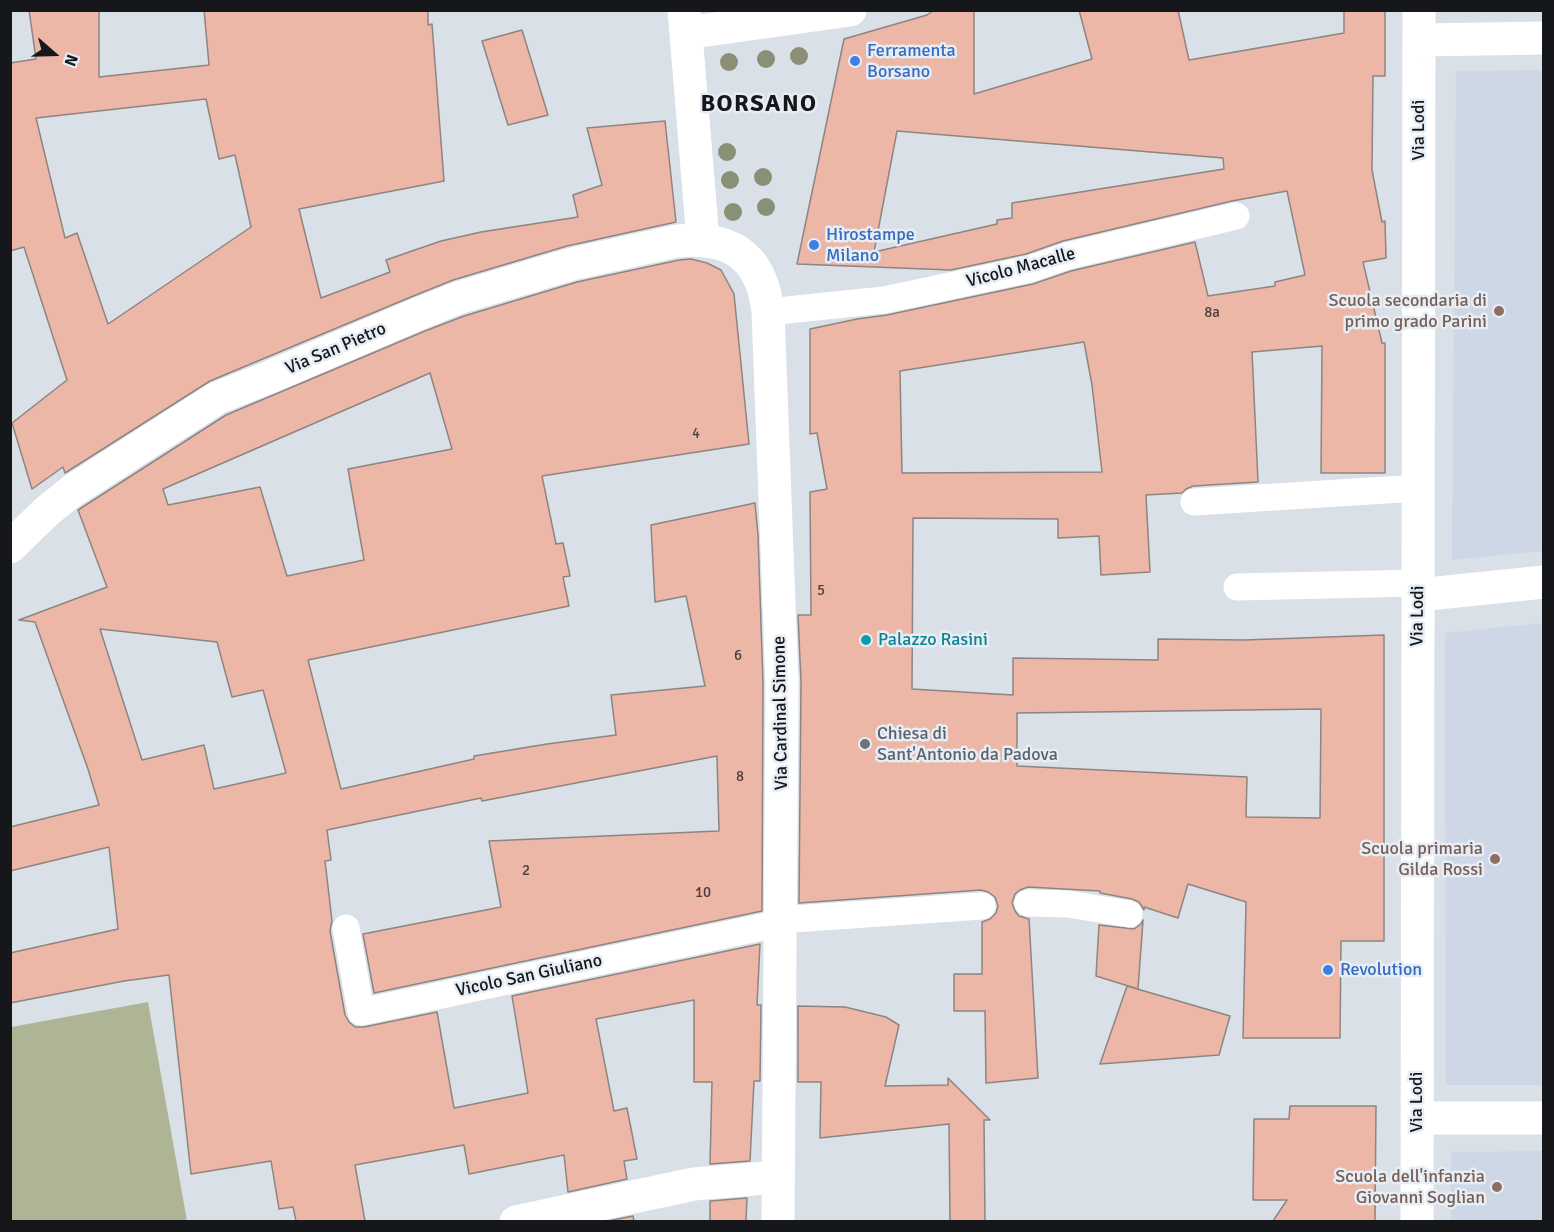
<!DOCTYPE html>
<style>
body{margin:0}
#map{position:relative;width:1554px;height:1232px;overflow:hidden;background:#dae0e7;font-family:Signika,sans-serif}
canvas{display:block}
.frame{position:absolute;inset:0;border:12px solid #15171a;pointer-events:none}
.north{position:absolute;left:24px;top:24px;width:60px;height:60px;-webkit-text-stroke:4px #e7edf5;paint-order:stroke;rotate:110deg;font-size:16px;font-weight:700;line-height:24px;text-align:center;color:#15171a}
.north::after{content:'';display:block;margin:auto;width:21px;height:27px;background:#15171a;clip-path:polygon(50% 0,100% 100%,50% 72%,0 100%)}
</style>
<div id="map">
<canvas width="1554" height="1232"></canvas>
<div class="frame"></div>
<div class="north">N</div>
</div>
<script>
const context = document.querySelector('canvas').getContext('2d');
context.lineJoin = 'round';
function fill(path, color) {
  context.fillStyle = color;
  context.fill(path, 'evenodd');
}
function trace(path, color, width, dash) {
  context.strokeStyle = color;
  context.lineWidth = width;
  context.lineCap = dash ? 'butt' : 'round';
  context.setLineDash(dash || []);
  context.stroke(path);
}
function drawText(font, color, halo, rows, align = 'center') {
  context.font = font + ' Signika,sans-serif';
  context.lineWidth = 5;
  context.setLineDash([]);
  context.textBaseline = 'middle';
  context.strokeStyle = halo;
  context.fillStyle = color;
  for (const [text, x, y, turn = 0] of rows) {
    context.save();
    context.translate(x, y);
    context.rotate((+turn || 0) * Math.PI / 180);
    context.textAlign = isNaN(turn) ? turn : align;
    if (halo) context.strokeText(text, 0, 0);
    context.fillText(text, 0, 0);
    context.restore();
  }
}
const built = new Path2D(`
 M1543,70V551L1452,560L1456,71Z
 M1543,623V1085H1446L1445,633Z
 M1543,1151V1221H1451V1152Z`);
const green = new Path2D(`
 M148,1002L187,1221H11V1027Z`);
const building = new Path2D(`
 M29,10H99V77L209,65L204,10H428V25L432,24L444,181L299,209L321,298L390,272L386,260L441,241L481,232L578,217L573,195L602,185L587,128L665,121L676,222L567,246L453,280L411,297L210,381L65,473L63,467L32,489L12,423L67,380L24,247L10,251V63L36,59ZM206,99L219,159L235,155L251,227L108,324L77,233L65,238L36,118Z
 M934,10H974V94L1092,59L1079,10H1178L1189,60L1344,33V10H1385V76H1373L1372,170L1382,222L1385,221L1386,258L1363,262L1382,343H1385V473H1321L1322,346L1252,352L1258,482L1193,486L1186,489L1182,493L1146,495L1150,572L1101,575L1099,536L1058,538V519L913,518L912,689L1013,695V658L1158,660V639L1244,640L1384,635V941H1341L1340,1038H1243L1246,902L1188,884L1178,918L1144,907V910L1139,902L1132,899L1100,893V891L1028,887L1020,890L1015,894L1012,903L1015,911L1019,916L1029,919L1038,1078L986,1083L985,1011H954V974H982V922L990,919L996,913L998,906L995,897L988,892L981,890L799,903L801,682L798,615H811L810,492L827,489L817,433L810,434V329L857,319L887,315L1033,284L1071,271L1195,242L1208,296L1275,286V282L1305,275L1287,191L1232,201L1063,241L1026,254L951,270L797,264L844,39L927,15ZM897,131L1223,158L1224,169L1012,203V218L997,220V224L874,252ZM1084,342L1092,385L1102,472L902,473L900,371ZM1321,709L1320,818L1246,817L1247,777L1017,766V713Z
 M522,30L548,115L508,125L482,41Z
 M691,259L707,263L721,270L734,294L749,444L542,476L556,544L563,543L570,576L563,577L569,606L308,660L341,789L474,759V756L547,744L616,735L611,695L705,686L686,596L655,602L651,525L755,503L758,535L763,683L762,911L374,993L363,934L501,907L489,841L719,831L717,756L482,801L481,798L327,830L331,860L325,861L332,921L330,931L345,1015L349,1022L355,1027H364L437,1012L454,1108L528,1093L512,996L760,944L757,1005H761L760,1081H754L750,1161L710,1164L712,1082H694V1000L596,1019L614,1111L627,1108L637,1159L624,1161L627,1179L568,1192L564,1155L469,1174L464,1145L355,1165L365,1221H296L293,1207L279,1209L271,1161L191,1174L169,975L124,981L10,1003V953L118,929L109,847L10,871V827L99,805L88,769L35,622L19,620L107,587L78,510L226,415L425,331L464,316L577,282L679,260ZM430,373L452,449L348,469L364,560L287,576L260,487L168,505L163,489ZM100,629L217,642L232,697L263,690L286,773L214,789L204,745L142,760Z
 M1143,920L1138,989L1096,976L1099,925L1134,929L1141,924Z
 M1127,986L1230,1016L1219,1055L1100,1064Z
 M798,1006L845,1007L886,1017L899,1025L885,1086L948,1085V1078L990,1120H984L985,1221H950L949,1124L820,1138L821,1082H798Z
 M1290,1106H1376L1375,1221H1273L1287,1200H1253L1254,1119H1289Z
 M747,1198L746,1221H710V1201Z
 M633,1216L634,1221H608Z`);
const service = new Path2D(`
 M768,312L884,300L1030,269L1067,256L1236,216
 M1194,502L1419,488
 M1237,587L1418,583
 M1028,903L1068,904L1129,914
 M346,928L361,1012L781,923L793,919L982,906`);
const minor = new Path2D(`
 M684,10L703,240
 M686,33L850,10
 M1420,40L1544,38
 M10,547L46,512L72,491L217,398L270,377L418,314L458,298L572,264L677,241C732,236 762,257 768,312L782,683L778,1222
 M1418,595L1544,582
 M1417,1118H1544
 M516,1222L694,1184L778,1177
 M1417,1222L1419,10`);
const trees = [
 [799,56],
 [766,59],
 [729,62],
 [727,152],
 [763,177],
 [730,180],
 [766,207],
 [733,212]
];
const markers = [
 [855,61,6,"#3f7fe0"],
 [814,245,6,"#3f7fe0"],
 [1499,311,6,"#8d6e63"],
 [866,640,6,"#0f9aa8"],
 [865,744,6,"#6b7280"],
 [1495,859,6,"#8d6e63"],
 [1328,970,6,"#3f7fe0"],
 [1497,1187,6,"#8d6e63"]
];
const numberNames = [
 ["8a",1212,313],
 ["4",696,434],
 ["5",821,591],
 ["6",738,656],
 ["8",740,777],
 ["2",526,871],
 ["10",703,893]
];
const shopNames = [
 ["Ferramenta",867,51],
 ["Borsano",867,72],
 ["Hirostampe",826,235],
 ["Milano",826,256],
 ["Revolution",1340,970]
];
const streetNames = [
 ["Via Lodi",1419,130,-90],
 ["Vicolo Macalle",1021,268,-15],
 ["Via San Pietro",336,349,-23],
 ["Via Lodi",1418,616,-89],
 ["Via Cardinal Simone",781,713,-91],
 ["Vicolo San Giuliano",529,976,-12],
 ["Via Lodi",1417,1102,-90]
];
const educationNames = [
 ["Scuola secondaria di",1487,301],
 ["primo grado Parini",1487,322],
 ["Scuola primaria",1483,849],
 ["Gilda Rossi",1483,870],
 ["Scuola dell'infanzia",1485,1177],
 ["Giovanni Soglian",1485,1198]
];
const cultureNames = [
 ["Palazzo Rasini",878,640]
];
const worshipNames = [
 ["Chiesa di",877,734],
 ["Sant'Antonio da Padova",877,755]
];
const districtNames = [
 ["BORSANO",759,105]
];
fill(built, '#cdd7e5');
fill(green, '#aeb595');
fill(building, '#ecb7a6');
trace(building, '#8e8481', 1.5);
trace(service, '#fff', 27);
trace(minor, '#fff', 33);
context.fillStyle = '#899075';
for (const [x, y] of trees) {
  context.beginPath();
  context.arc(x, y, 9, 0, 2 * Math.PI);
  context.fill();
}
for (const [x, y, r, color] of markers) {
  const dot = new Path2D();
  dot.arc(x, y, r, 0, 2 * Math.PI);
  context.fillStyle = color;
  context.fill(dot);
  trace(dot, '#e7edf5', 2);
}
drawText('15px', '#4b3f3d', null, numberNames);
drawText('18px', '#366cbe', '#e7edf5', shopNames, 'left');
drawText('18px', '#15171a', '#e7edf5', streetNames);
drawText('18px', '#785e54', '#e7edf5', educationNames, 'right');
drawText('18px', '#0d838f', '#e7edf5', cultureNames, 'left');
drawText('18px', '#5b616d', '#e7edf5', worshipNames, 'left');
context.letterSpacing = '1.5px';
drawText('bold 24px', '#15171a', '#e7edf5', districtNames);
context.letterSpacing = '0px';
</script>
